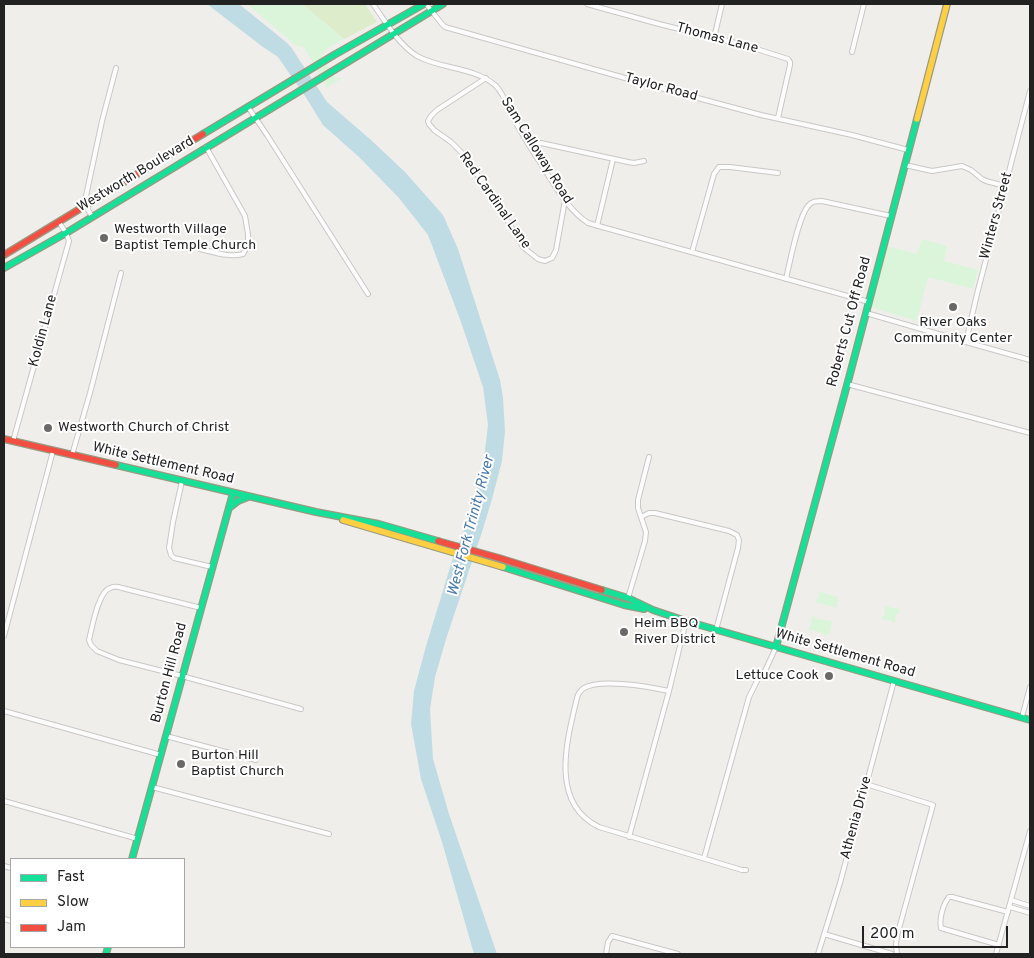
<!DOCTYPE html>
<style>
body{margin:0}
#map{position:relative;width:1034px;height:958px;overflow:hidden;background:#f0eeeb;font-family:Overpass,sans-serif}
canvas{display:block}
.frame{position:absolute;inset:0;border:5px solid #222;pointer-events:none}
.legend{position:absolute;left:10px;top:858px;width:175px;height:90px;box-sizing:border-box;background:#fff;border:1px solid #a7a7a7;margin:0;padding:6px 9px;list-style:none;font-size:15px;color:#222}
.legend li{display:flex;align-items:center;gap:10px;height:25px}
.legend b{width:25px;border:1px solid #a7a7a7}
.scale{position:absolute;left:862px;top:926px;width:146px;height:22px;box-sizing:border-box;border:2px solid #222;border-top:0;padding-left:6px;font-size:15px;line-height:18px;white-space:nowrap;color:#222;-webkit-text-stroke:4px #fff;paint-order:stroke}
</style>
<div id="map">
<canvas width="1034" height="958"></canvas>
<div class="frame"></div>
<ul class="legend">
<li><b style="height:6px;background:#16e098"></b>Fast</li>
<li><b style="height:6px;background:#ffcf43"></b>Slow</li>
<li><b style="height:6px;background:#f24e42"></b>Jam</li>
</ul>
<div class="scale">200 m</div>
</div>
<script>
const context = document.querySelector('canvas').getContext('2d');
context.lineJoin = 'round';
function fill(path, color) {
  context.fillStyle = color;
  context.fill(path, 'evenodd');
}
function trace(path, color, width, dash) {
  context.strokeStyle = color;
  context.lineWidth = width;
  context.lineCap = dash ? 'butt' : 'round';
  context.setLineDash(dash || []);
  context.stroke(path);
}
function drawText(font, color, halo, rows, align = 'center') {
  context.font = font + ' Overpass,sans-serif';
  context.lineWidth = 4;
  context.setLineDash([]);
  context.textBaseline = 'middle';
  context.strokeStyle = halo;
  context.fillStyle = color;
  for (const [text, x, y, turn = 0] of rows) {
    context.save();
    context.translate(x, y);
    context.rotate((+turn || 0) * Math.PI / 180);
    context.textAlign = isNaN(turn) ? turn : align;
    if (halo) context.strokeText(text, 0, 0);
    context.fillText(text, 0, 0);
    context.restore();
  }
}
const grass = new Path2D(`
 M302,4H365L377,22L344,39Z`);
const park = new Path2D(`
 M247,4H302L344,39L329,47L321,56L335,78H342L327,88L304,47L295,45Z
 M922,239L947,246L944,261L978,270L973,289L928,277L917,321L871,307L887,246L917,254Z
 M821,591V592L837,597L838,596L839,599L838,598V601H837V607L834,609V607L819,603L817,604L816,601L819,596L818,592Z
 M887,605L891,608H898L900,612L899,613H897L895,620L897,621L893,623L890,620H883L881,617L882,616H884L885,609L884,607Z
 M814,616L817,619L831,621L832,623L830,633L825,636L822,633L812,630L810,632L808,629L811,625V617Z`);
const water = new Path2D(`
 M207,4H239L286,42L291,47L327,102L371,140L405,172L443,215L458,249L500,380L503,398L505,431L502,461L492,499L482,532L447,636L435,677L430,709L433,759L449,814L497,954H474L442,842L421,779L411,724L414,691L426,646L452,561L465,528L483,467L488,425L483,387L461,322L428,235L399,198L359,157L323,125L305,96L278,57L263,47Z`);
const street = new Path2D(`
 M373,4C385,21 398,44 417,56C440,69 474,67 495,85C502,91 511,112 515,121C523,136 532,150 541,164C555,185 567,209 588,223L869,302
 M426,4L442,24L445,27L653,86L761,115L852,135L908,150
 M587,4L659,24L744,45L788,59L790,62V65L778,118
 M714,38L722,4
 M852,52L864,4
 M486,78L437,110L431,116L428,121L429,124L434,130L451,142L463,154L499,206L523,247L538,259L545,261L552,258L556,250L565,200
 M248,107L267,135L368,294
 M528,143H541L628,162L634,163L644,161
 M905,165L932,171L962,166L971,170L982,179L986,181L1005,186
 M92,217L86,206V196L102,121L116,68
 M597,226L613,159
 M200,249C214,252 229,258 243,254L248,245V234L245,216L206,147
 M692,252L714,174L719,167H730L778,173
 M786,279C790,262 798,218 808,206C812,201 816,201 822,201L891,216
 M866,313L966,342L1030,360
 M966,342L977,294L1030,91
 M847,384L1030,433
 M13,441L69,241L66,233L59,222
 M72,455L90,393L121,273
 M182,481L173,522L169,548L171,555L174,558L212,567
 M641,517L649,513H655L729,531L737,535L739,540L738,548L716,630
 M628,598L645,541L646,532L638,508V500L649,457
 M201,608L122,588C119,587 114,586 110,588C98,592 92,628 89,640L91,645L97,651L119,660L182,676L301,709
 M4,636L53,451
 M669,691C650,687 601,678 584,688C581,690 578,694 577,698C567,740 549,803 599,827L742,870H746
 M4,711L161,755
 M1022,717L1030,687
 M166,736L256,760
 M866,784L933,805L897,936L896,944L897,954
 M152,787L329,834
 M4,801L138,839
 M629,837L669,691L686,621
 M704,858L749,697L759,677L765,671L776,647
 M4,866L11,868
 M1011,900L1030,906
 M1010,907L1030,913
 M4,919L11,921
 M824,934L892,954
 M999,945L941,928C939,919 943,904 949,897H952L1008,912
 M606,954L608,942L612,936L678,954
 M818,954L840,883L894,681
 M996,954L1030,831`);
const fast = new Path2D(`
 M203,134L334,55L424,4
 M4,268L66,233L443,4
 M116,465L316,512L379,524L438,541
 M229,508L238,501L248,497
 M503,567L624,605L644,609
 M602,590L628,598L653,610L686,621L1030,720
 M776,647L850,374L917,119
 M132,859L233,493
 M106,954L108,947`);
const slow = new Path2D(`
 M917,119L947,4
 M343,520L503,567`);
const jam = new Path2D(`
 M4,255L203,134
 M4,439L116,465
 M438,541L499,558L602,590`);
const markers = [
 [104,238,5,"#6a6968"],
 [953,307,5,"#6a6968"],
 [48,428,5,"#6a6968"],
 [624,632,5,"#6a6968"],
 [829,676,5,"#6a6968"],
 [181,764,5,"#6a6968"]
];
const streetNames = [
 ["Thomas Lane",717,39,15],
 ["Taylor Road",661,88,15],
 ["Sam Calloway Road",536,151,58],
 ["Westworth Boulevard",136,175,-31],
 ["Red Cardinal Lane",494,201,55],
 ["Winters Street",997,216,-75],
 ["Roberts Cut Off Road",850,322,-75],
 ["Koldin Lane",44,331,-75],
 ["White Settlement Road",163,464,13],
 ["White Settlement Road",845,654,16],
 ["Burton Hill Road",170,673,-75],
 ["Athenia Drive",857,818,-75]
];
const poiNames = [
 ["Westworth Village",114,230],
 ["Baptist Temple Church",114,246],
 ["River Oaks",953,323,"center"],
 ["Community Center",953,339,"center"],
 ["Westworth Church of Christ",58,428],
 ["Heim BBQ",634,624],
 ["River District",634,640],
 ["Lettuce Cook",819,676,"right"],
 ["Burton Hill",191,756],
 ["Baptist Church",191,772]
];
const waterNames = [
 ["West Fork Trinity River",472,526,-75]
];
fill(grass, '#ddeccb');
fill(park, '#daf5da');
fill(water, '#bfdbe3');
trace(street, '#c9c8c7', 6);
trace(fast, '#999a82', 8);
trace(slow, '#999a82', 8);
trace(jam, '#999a82', 8);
trace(street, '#fdfcfc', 4);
trace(fast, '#16e098', 5.5);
trace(slow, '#ffcf43', 5.5);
trace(jam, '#f24e42', 5.5);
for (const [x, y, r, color] of markers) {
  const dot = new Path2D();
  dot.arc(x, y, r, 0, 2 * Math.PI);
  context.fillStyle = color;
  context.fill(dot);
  trace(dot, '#fff', 2);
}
drawText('14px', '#222', '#fff', streetNames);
drawText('14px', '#222', '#fff', poiNames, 'left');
drawText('italic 15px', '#4a7aab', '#fff', waterNames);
</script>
